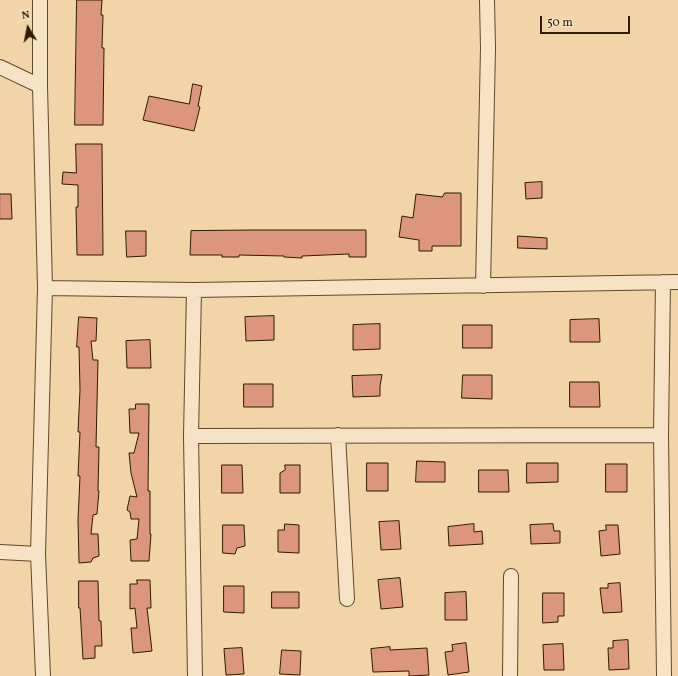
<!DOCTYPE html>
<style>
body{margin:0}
#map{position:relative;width:678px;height:676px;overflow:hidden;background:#f1d4a7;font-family:Vollkorn,serif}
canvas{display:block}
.north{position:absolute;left:8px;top:8px;width:40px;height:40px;-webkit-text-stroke:3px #f6e3c6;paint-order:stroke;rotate:350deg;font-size:11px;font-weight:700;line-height:16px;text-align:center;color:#2f1b00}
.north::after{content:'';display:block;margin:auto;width:14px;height:18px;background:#2f1b00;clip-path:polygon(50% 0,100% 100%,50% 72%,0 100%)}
.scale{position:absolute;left:540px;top:16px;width:90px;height:18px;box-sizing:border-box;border:2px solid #2f1b00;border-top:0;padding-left:5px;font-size:12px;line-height:14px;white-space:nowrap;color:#2f1b00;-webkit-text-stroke:3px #f6e3c6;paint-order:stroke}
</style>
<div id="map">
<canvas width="678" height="676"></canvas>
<div class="north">N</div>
<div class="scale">50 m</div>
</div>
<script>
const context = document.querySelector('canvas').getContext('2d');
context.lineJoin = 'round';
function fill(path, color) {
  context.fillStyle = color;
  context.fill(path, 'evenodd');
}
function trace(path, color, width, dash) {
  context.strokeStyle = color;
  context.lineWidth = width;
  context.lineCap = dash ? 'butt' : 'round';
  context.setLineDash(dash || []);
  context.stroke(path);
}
const building = new Path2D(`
 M77,0H102L101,15H103L102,48H104L103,125H75Z
 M193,84L202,86L198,106L200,107L194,131L143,120L149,96L189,104Z
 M76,144H102L103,255H77L76,207H78V185L62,184L63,172L76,173Z
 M542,182V198L526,199L525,183Z
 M445,193H461V246H432V251H419V240L399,237L402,216L413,218L416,194L442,197Z
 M0,194H11L12,219H0Z
 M254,230H366V257H349V254L302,256V258L284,257V256L239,255V257H222V255H190L191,231Z
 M126,231H146V256L127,257Z
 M518,236L547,238V249L518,248Z
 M274,316V340L246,341L245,317Z
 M79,317L97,318L96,341H91L93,360H98L96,447H99L98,491H99L97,514L93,515L91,534H98L99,556L93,558L91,562L79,563L78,520L80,476H78L80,432H78L80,390L79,347H77Z
 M599,319L600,342H570V320Z
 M380,324V349L353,350V325Z
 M463,325H492V348H463Z
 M150,340L151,368H127L126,341Z
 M382,375L380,386V396L353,397L352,376Z
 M463,375H492V399L462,398Z
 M570,382H599L600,407H570Z
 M244,384H273V407H244Z
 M136,404H149L148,491H150V534H151L149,561H131L130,540L137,539L139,519H131L130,512L127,510L130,496L137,497L131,473L129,453H134L139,433H130L129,409H135Z
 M417,461L445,462V482H416Z
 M367,463H388V491H367Z
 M527,463H558V482L527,483Z
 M606,464H627V492H606Z
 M222,465H242L243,493H222Z
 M285,465H300V493H280V473L285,470Z
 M479,470H508L509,492H479Z
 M399,521L401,549L381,550L379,522Z
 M285,524L299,525V553L278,552V530H284Z
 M474,524V532L482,531L483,544L449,546L448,527Z
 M553,524L554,531H560V543L531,544L530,525Z
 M223,525H244L245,546L237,548L235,554L223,553Z
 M606,525H618L620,554L601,556L599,531L606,530Z
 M400,578L403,607L381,609L378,580Z
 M137,580H150L151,608H147L152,651L133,653L131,628H137L135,608L130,609V584H137Z
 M79,581H98L99,621H101L102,646H95V658L83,659L80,608H79Z
 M620,583L622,612L603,613L600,588H608V584Z
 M224,586H244V613L224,612Z
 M272,592H299V608H272Z
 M466,592L467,620H445V593Z
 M543,593H564V616H558V622L543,623Z
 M628,640L629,669L609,670L608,648H613V641Z
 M466,643L469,672L448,675L445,652L453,651L452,645Z
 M563,644L564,670H544L543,645Z
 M390,647V650L427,648L429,675L409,676V671L373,672L371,649Z
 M242,648L244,674L226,675L224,649Z
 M282,650L301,651L300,675L280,674Z`);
const minor = new Path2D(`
 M40,0V86L45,288L38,554L43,676
 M0,67L40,86
 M663,282L661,435L664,676
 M483,286L488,48L487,0
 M45,288L194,290L678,282
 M194,290L191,436L195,676
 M338,435L347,599
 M191,436L661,435
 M0,552L38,554
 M510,676L511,576`);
fill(building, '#db967d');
trace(building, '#2f1b00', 1);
trace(minor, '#60492a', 16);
trace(minor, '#f6e3c6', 14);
</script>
